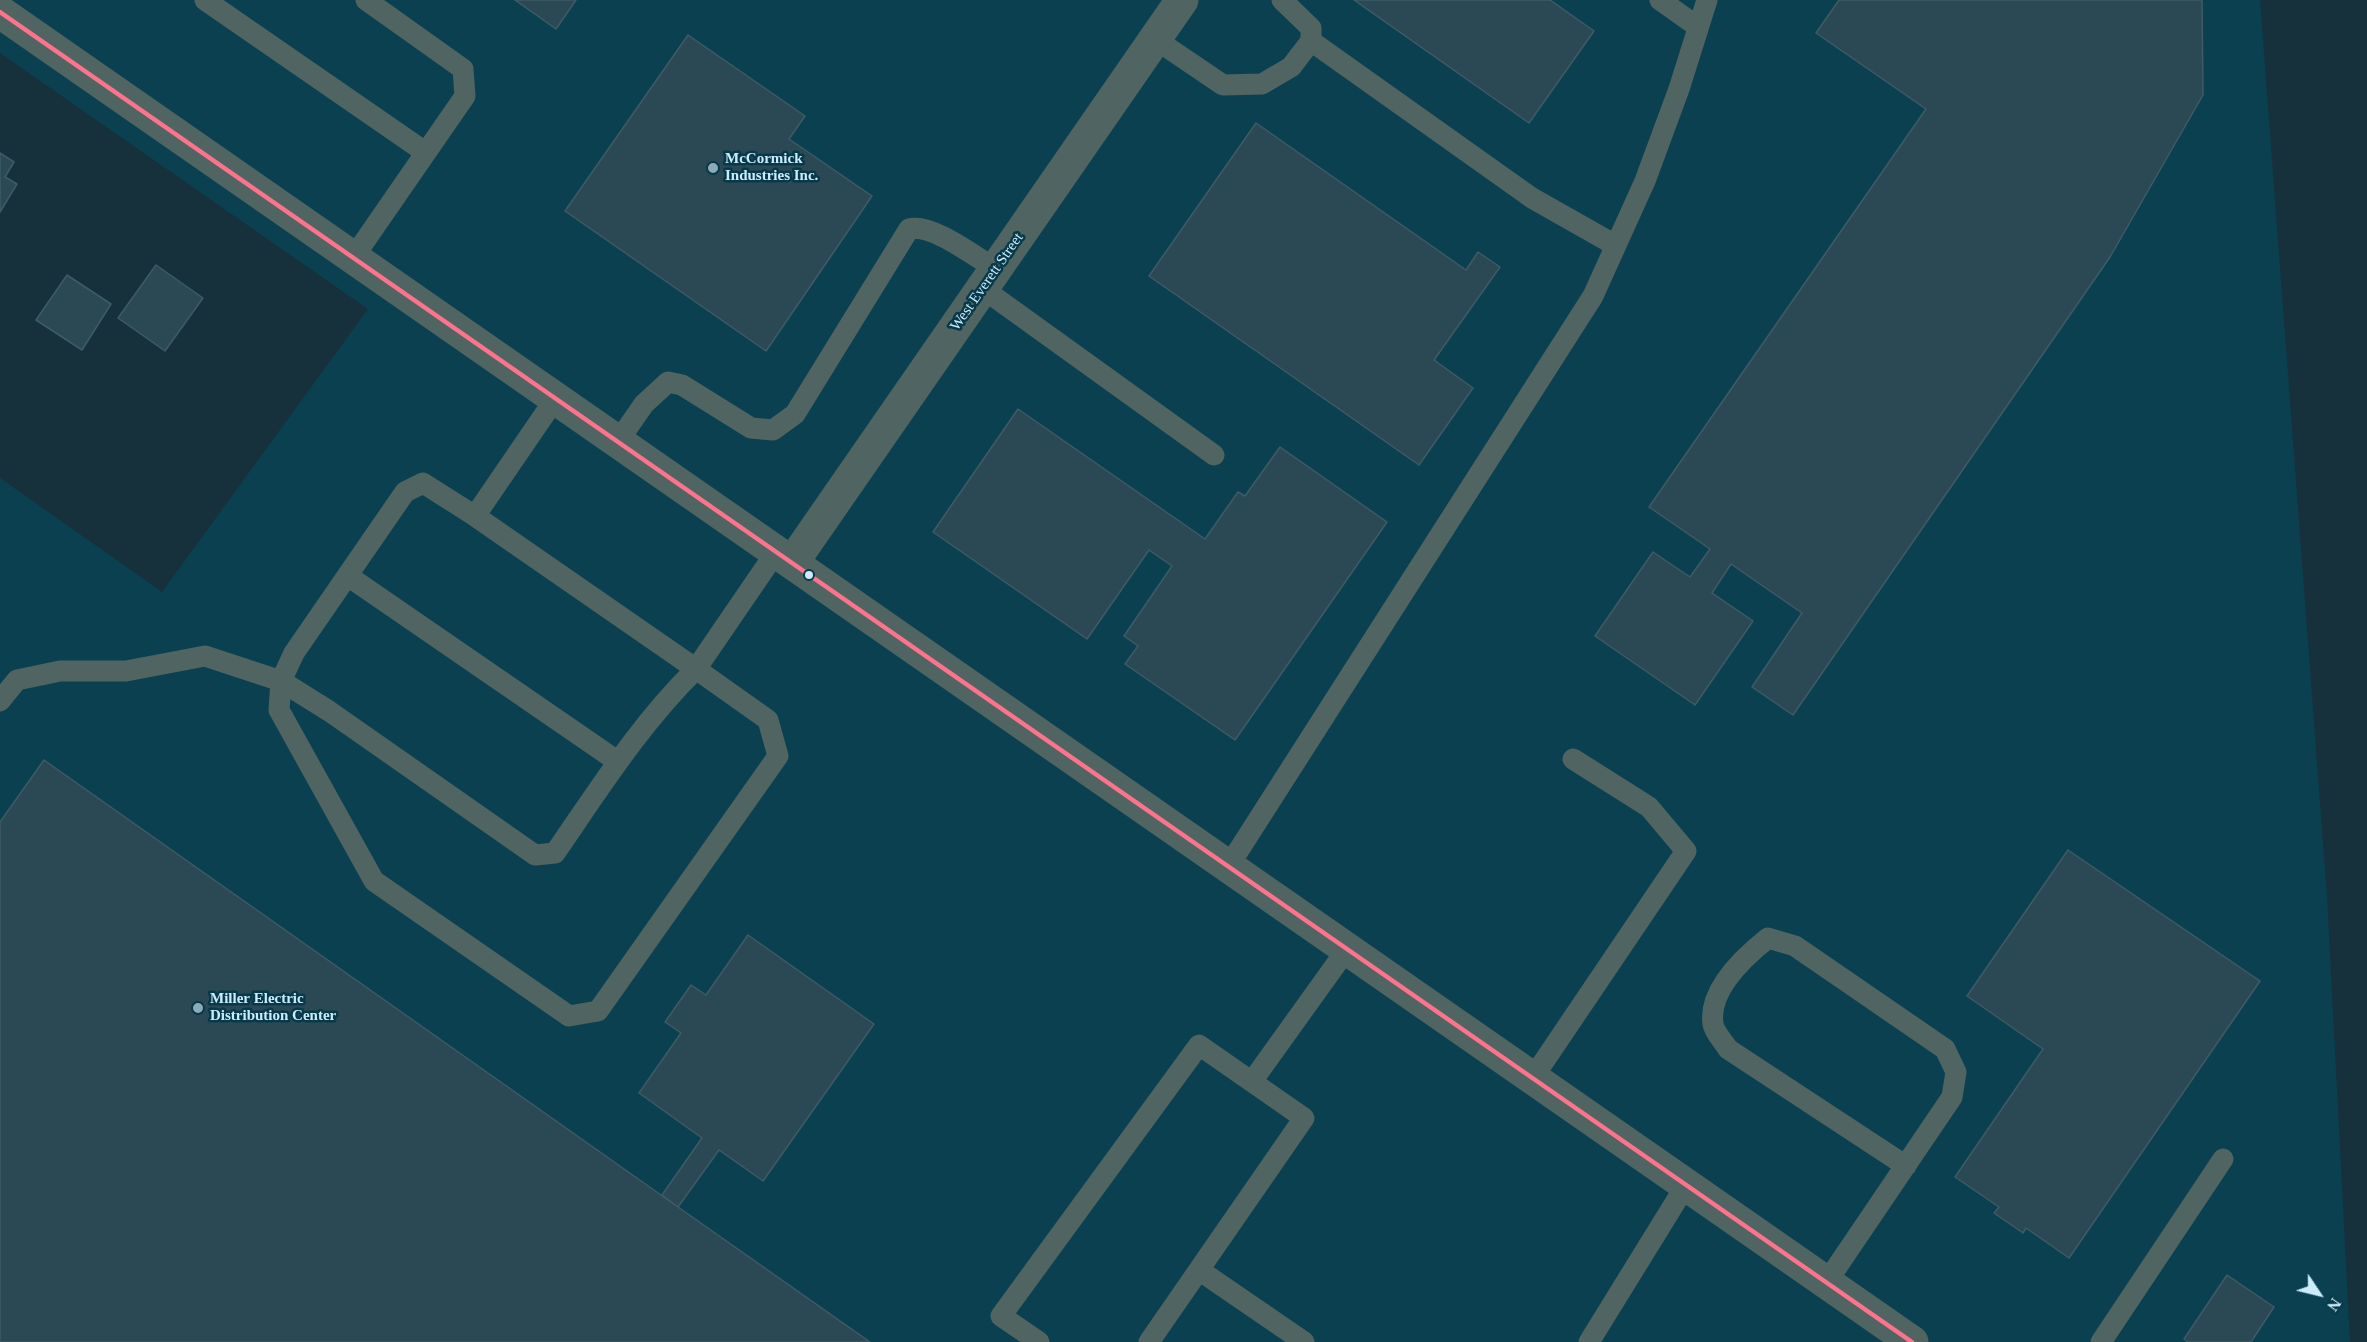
<!DOCTYPE html>
<style>
body{margin:0}
#map{position:relative;width:2367px;height:1342px;overflow:hidden;background:#16313b;font-family:"Times New Roman",serif}
canvas{display:block}
.north{position:absolute;left:2289px;top:1264px;width:60px;height:60px;-webkit-text-stroke:4px #07394a;paint-order:stroke;rotate:125deg;font-size:16px;font-weight:700;line-height:24px;text-align:center;color:#ccecfa}
.north::after{content:'';display:block;margin:auto;width:21px;height:27px;background:#ccecfa;clip-path:polygon(50% 0,100% 100%,50% 72%,0 100%)}
</style>
<div id="map">
<canvas width="2367" height="1342"></canvas>
<div class="north">N</div>
</div>
<script>
const context = document.querySelector('canvas').getContext('2d');
context.lineJoin = 'round';
function fill(path, color) {
  context.fillStyle = color;
  context.fill(path, 'evenodd');
}
function trace(path, color, width, dash) {
  context.strokeStyle = color;
  context.lineWidth = width;
  context.lineCap = dash ? 'butt' : 'round';
  context.setLineDash(dash || []);
  context.stroke(path);
}
function drawText(font, color, halo, rows, align = 'center') {
  context.font = font + ' "Times New Roman",serif';
  context.lineWidth = 5;
  context.setLineDash([]);
  context.textBaseline = 'middle';
  context.strokeStyle = halo;
  context.fillStyle = color;
  for (const [text, x, y, turn = 0] of rows) {
    context.save();
    context.translate(x, y);
    context.rotate((+turn || 0) * Math.PI / 180);
    context.textAlign = isNaN(turn) ? turn : align;
    if (halo) context.strokeText(text, 0, 0);
    context.fillText(text, 0, 0);
    context.restore();
  }
}
const built = new Path2D(`
 M0,0H2260L2327,897L2350,1342H0V478L162,592L368,309L0,53Z`);
const building = new Path2D(`
 M515,0H576L556,29Z
 M1354,0H1550L1594,31L1529,123Z
 M1839,0H2202L2203,95L2110,257L1793,715L1752,687L1802,613L1731,564L1712,593L1753,621L1695,705L1595,636L1653,552L1690,577L1710,549L1649,507L1926,109L1816,33Z
 M688,35L805,116L789,139L872,196L766,351L565,211Z
 M1256,123L1466,270L1478,252L1500,267L1434,360L1473,388L1419,465L1149,276Z
 M0,153L14,162L5,177L17,184L0,212Z
 M156,265L203,298L165,351L118,318Z
 M67,275L111,304L82,350L36,320Z
 M1018,409L1205,539L1238,492L1245,496L1280,447L1387,522L1235,740L1125,664L1138,646L1124,636L1172,566L1149,550L1087,639L933,532Z
 M44,760L678,1207L870,1342H0V822Z
 M2068,850L2260,981L2069,1258L2026,1228L2023,1233L1994,1213L1999,1207L1955,1177L2043,1049L1967,996Z
 M748,935L874,1024L763,1181L719,1150L678,1207L662,1195L702,1138L639,1093L681,1033L665,1022L691,985L706,995Z
 M2227,1275L2274,1307L2251,1342H2188L2184,1339Z`);
const service = new Path2D(`
 M205,0L425,152
 M1660,0L1698,27
 M1155,39L1223,85L1262,84L1291,67L1311,41V28L1282,0
 M1311,41L1532,198L1615,245
 M353,258L465,96L463,69L366,0
 M982,288L1214,455
 M555,399L475,516L696,669L776,552
 M617,443L644,404L668,382L682,385L751,428L773,430L795,414L909,229C932,223 975,257 996,269
 M348,576L617,761
 M0,701L17,680L60,671H126L205,656L281,681L329,711L535,855L555,853C599,789 640,724 696,669L768,720L778,756L598,1011L569,1016L374,881L279,710L281,681L294,653L405,492L423,483L475,516
 M1228,867L1593,296L1645,181L1679,89L1707,0
 M1532,1079L1686,851L1649,807L1573,759
 M1253,1080L1347,949
 M1199,1270L1304,1342
 M1826,1283L1952,1097L1956,1072L1945,1049L1795,946L1768,938C1744,957 1708,990 1713,1024C1714,1032 1724,1042 1728,1049L1906,1166
 M1039,1342L1001,1316L1199,1045L1304,1118L1149,1342
 M1589,1342L1686,1185
 M2101,1342L2223,1159`);
const minor = new Path2D(`
 M0,12L1912,1342
 M792,563L1182,0`);
const bus1 = new Path2D(`
 M0,12L1912,1342`);
const markers = [
 [713,168,6,"#8cabb7"],
 [809,575,5,"#ccecfa"],
 [198,1008,6,"#8cabb7"]
];
const poiNames = [
 ["McCormick",725,159],
 ["Industries Inc.",725,176],
 ["Miller Electric",210,999],
 ["Distribution Center",210,1016]
];
const streetNames = [
 ["West Everett Street",987,282,-55]
];
fill(built, '#0b4051');
fill(building, '#2a4954');
trace(building, '#3e5b66', 1.5);
trace(service, '#506562', 21);
trace(minor, '#506562', 33);
trace(bus1, '#fc738d', 4.5);
for (const [x, y, r, color] of markers) {
  const dot = new Path2D();
  dot.arc(x, y, r, 0, 2 * Math.PI);
  context.fillStyle = color;
  context.fill(dot);
  trace(dot, '#07394a', 2);
}
drawText('bold 15px', '#ccecfa', '#07394a', poiNames, 'left');
drawText('15px', '#ccecfa', '#07394a', streetNames);
</script>
